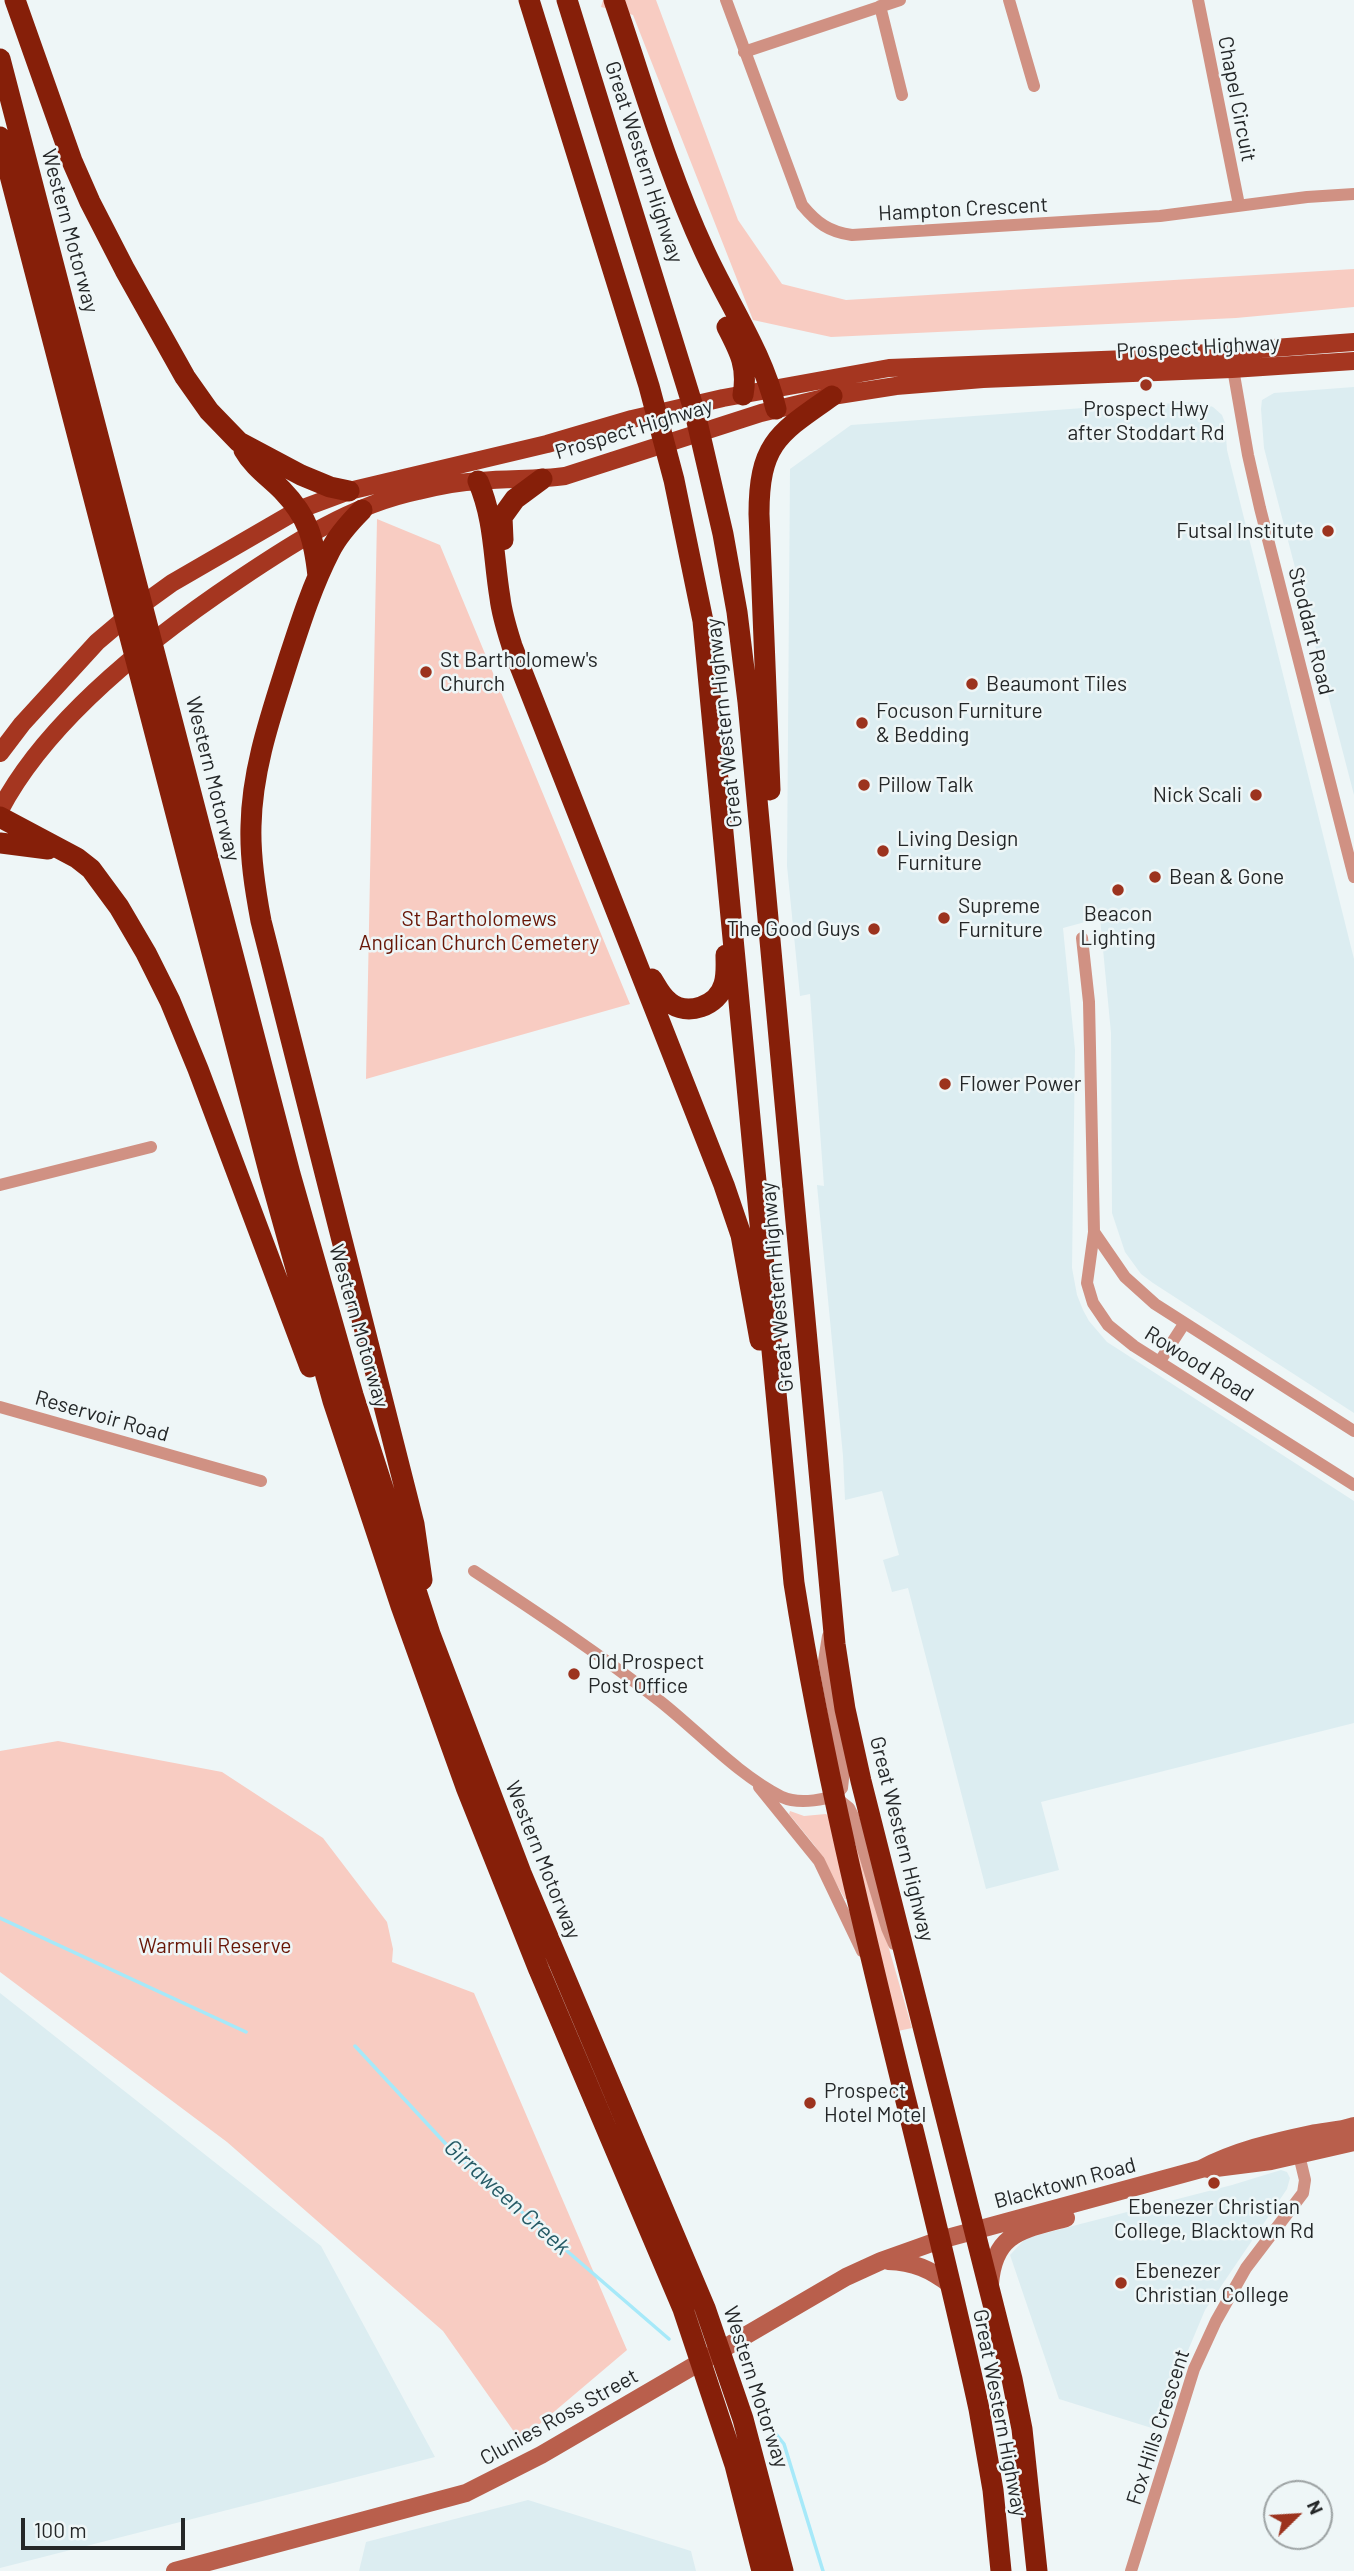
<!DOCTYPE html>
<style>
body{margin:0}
#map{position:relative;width:1354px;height:2571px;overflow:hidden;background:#eef6f7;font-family:Barlow,sans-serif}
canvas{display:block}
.north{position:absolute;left:1263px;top:2480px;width:70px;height:70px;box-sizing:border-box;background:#eef6f7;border:2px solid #9da3a4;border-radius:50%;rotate:66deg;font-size:19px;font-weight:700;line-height:28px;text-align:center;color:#242728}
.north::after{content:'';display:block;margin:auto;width:24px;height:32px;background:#9c331e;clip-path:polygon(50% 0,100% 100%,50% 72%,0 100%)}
.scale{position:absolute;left:21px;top:2518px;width:164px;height:32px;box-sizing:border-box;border:4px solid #242728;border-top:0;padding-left:9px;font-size:21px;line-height:24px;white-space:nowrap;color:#242728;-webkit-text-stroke:5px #eef6f7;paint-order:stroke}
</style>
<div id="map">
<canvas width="1354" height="2571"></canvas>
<div class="north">N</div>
<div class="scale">100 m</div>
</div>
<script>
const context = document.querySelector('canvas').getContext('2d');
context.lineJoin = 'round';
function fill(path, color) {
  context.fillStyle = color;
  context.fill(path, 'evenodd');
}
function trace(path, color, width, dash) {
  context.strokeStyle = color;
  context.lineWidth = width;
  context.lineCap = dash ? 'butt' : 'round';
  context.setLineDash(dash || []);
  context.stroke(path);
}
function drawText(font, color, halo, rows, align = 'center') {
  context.font = font + ' Barlow,sans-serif';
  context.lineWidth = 5;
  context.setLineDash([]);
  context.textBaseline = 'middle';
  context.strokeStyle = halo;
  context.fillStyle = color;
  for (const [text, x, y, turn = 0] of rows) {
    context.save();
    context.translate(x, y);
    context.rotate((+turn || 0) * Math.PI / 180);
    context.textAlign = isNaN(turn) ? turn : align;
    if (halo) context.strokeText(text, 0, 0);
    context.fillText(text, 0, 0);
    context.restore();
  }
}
const built = new Path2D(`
 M1354,387V795L1264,448L1261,409L1262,400L1274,393Z
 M1199,402L1213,407L1222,415L1225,423L1227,450L1354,959V1413L1153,1283L1141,1274L1125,1252L1112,1213L1111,1033L1100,918L1063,928L1075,1050L1072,1268L1077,1295L1083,1310L1089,1321L1107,1342L1354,1501V1723L1041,1802L1059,1870L986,1889L908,1588L892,1592L883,1560L899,1555L882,1491L845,1500L843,1456L817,1185L824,1186L810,994L800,996L787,866L790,469L851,425L1097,407Z
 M0,1993L321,2246L435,2457L0,2568Z
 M1281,2170L1287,2172L1290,2178L1287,2189L1205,2310L1168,2398L1158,2430L1059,2399L1010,2255L1026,2238L1232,2185Z
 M528,2500L691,2551L696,2571H359L366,2542Z`);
const green = new Path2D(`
 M603,0H656L738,220L782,284L846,300L1354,269V307L1236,318L831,337L753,320L633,15L601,7Z
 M377,519L440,545L630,1004L366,1079Z
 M58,1741L222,1772L323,1838L387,1922L393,1949L392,1962L474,1993L627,2350L529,2433L517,2436L443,2331L227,2142L0,1972V1751Z
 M790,1811L804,1816L826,1814L829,1817L848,1899H845L815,1846L789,1814Z
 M859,1845L912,2028L898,2031L854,1846Z`);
const stream = new Path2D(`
 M0,1918L246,2032
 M355,2046L457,2156L669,2339
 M772,2429L784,2444L823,2571`);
const street = new Path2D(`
 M726,0L802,205C817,223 829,232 852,235L1160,216L1307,197L1354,194
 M1009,0L1034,86
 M1198,0L1239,205
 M880,6L902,95
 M744,52L900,0
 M1232,363L1248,455L1260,508L1354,877
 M1082,938L1089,1002L1094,1232L1087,1283L1093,1303L1108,1325L1134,1346L1354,1485
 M0,1185L151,1147
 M1094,1232L1125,1277L1155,1304L1354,1431
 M1160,1361L1184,1324
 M0,1407L261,1481
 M474,1571C538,1613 601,1655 661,1702C700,1733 737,1774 782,1797C797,1804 832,1802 842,1788L844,1770L824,1661L828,1636
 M759,1787L819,1861L862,1951
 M834,1796L849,1808L853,1816L887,1928L894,1944
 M1131,2571L1194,2369L1216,2321L1246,2268L1303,2193L1305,2180L1299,2155`);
const secondary = new Path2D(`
 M1208,2169L1271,2161L1354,2142
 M888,2261C914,2262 930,2269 951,2285
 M990,2284C994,2232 1023,2230 1066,2218
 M175,2571L466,2493L541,2455L846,2277L881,2261L940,2240L1201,2169C1235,2151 1273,2142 1311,2134C1325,2131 1340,2131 1354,2126`);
const primary = new Path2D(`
 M0,753L22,724L97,642L136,609L172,583L298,510L349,491L547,444L632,419L723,398L889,368L1128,359L1354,342
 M0,810C48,718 153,637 238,580C293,543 351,505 418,491C438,486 460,482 480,481C509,478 537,480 565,476L761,413L832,396L896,386L983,379L1232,369L1354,361`);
const highway = new Path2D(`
 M15,0L72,161L90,202L125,270L185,377L209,411L239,442L301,475L330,487L349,491
 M529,0L649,386L674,480L703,621L794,1583C838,1862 919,2133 979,2409L993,2490L1001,2571
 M567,0L695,413L723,534L737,612L748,702L835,1644L845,1709L861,1781L1012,2379L1022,2429L1037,2571
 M614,0C643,84 667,170 704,250C728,303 763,353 776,409
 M0,59L290,1174L353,1395L430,1634L521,1873L705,2308L743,2419L783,2571
 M0,137L271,1179L333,1401L401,1606L466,1787L539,1970L683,2309L735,2465L762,2571
 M727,327C740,352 748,367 743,395
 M244,450C253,466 269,477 282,490C309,518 314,539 318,576
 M478,481C495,521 493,556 500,598C502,615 507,630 512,646L724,1185L741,1235L760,1340
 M362,510C350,522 338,535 330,551C312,586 300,624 288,661C271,715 252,769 251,826C250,858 255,889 261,921L414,1524L422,1580
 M503,540L502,517L515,499L542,479
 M770,790L759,514C759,443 779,433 832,396
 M0,817L77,858L91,869L119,907L146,953L170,1001L198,1069L310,1367
 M0,843L48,849
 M652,979C657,987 661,996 669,1002C687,1017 718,1006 724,984C727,975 726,965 726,955`);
const markers = [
 [1146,385,7,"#9c331e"],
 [1328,531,7,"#9c331e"],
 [426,672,7,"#9c331e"],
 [972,684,7,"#9c331e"],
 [862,723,7,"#9c331e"],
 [864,785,7,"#9c331e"],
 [1256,795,7,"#9c331e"],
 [883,851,7,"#9c331e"],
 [1155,877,7,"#9c331e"],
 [1118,890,7,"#9c331e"],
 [944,918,7,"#9c331e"],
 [874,929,7,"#9c331e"],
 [945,1084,7,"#9c331e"],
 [574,1674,7,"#9c331e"],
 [810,2103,7,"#9c331e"],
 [1214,2183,7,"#9c331e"],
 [1121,2283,7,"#9c331e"]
];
const streetNames = [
 ["Chapel Circuit",1237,99,79],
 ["Great Western Highway",644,162,72],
 ["Hampton Crescent",963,209,-3],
 ["Western Motorway",70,231,75],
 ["Prospect Highway",1198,347,-3],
 ["Prospect Highway",634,429,-17],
 ["Stoddart Road",1311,631,76],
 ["Great Western Highway",724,723,-96],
 ["Western Motorway",213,779,76],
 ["Great Western Highway",777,1287,-95],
 ["Western Motorway",359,1326,74],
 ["Rowood Road",1199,1364,32],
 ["Reservoir Road",102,1416,16],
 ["Great Western Highway",902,1839,76],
 ["Western Motorway",543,1860,68],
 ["Blacktown Road",1065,2183,-15],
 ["Western Motorway",756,2387,72],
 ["Great Western Highway",1000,2413,79],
 ["Clunies Ross Street",559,2417,-29],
 ["Fox Hills Crescent",1158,2427,-72]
];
const poiNames = [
 ["Prospect Hwy",1146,409,"center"],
 ["after Stoddart Rd",1146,433,"center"],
 ["Futsal Institute",1314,531,"right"],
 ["St Bartholomew's",440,660],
 ["Church",440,684],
 ["Beaumont Tiles",986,684],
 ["Focuson Furniture",876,711],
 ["& Bedding",876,735],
 ["Pillow Talk",878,785],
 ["Nick Scali",1242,795,"right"],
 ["Living Design",897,839],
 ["Furniture",897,863],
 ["Bean & Gone",1169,877],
 ["Supreme",958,906],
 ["Furniture",958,930],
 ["Beacon",1118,914,"center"],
 ["Lighting",1118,938,"center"],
 ["The Good Guys",860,929,"right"],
 ["Flower Power",959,1084],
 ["Old Prospect",588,1662],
 ["Post Office",588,1686],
 ["Prospect",824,2091],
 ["Hotel Motel",824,2115],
 ["Ebenezer Christian",1214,2207,"center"],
 ["College, Blacktown Rd",1214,2231,"center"],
 ["Ebenezer",1135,2271],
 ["Christian College",1135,2295]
];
const parkNames = [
 ["St Bartholomews",479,919],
 ["Anglican Church Cemetery",479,943],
 ["Warmuli Reserve",215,1946]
];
const waterNames = [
 ["Girraween Creek",507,2197,42]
];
fill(built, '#dcedf1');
fill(green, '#f8ccc2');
trace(stream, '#a6e9f9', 3.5);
trace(street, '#d09183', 12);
trace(secondary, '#b95f4c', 18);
trace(primary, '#a53620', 18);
trace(highway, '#861f09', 21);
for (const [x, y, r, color] of markers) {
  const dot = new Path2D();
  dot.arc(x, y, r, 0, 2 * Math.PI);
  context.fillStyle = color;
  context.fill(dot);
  trace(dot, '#eef6f7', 2.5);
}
drawText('21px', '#242728', '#eef6f7', streetNames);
drawText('21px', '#242728', '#eef6f7', poiNames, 'left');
drawText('21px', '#681606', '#eef6f7', parkNames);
drawText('italic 23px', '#265b66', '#eef6f7', waterNames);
</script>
